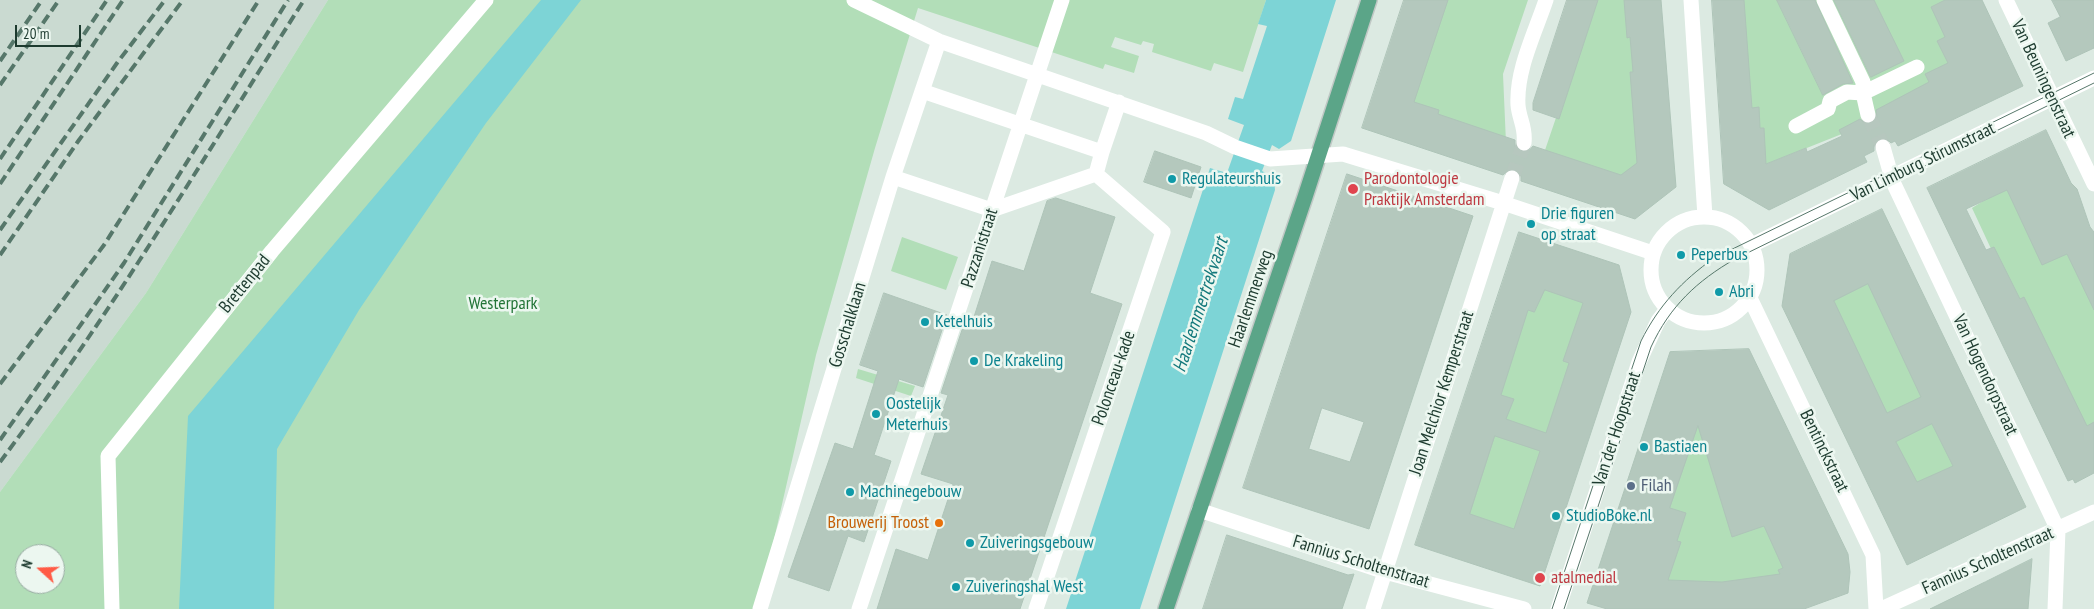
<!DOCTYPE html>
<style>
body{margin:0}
#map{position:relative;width:2094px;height:609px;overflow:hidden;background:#dceae2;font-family:"PT Sans Narrow",sans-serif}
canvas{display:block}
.north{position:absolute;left:15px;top:544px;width:50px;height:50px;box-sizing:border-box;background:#ecf7f0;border:1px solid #99aca3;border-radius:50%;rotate:290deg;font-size:14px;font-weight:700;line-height:20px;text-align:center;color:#1d3b2f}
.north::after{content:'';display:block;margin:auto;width:18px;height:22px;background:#ff5b45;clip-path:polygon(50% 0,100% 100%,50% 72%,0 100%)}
.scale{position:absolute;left:15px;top:25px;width:66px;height:22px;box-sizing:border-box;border:2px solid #1d3b2f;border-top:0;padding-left:6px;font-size:15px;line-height:18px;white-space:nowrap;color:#1d3b2f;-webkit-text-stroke:4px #ecf7f0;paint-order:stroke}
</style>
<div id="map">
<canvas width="2094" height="609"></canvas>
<div class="north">N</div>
<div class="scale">20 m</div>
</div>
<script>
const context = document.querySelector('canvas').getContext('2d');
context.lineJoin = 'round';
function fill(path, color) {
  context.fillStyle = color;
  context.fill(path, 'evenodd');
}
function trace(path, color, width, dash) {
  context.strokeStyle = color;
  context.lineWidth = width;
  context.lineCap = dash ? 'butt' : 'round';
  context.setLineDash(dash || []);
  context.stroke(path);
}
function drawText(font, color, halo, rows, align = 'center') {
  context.font = font + ' "PT Sans Narrow",sans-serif';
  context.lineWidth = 5;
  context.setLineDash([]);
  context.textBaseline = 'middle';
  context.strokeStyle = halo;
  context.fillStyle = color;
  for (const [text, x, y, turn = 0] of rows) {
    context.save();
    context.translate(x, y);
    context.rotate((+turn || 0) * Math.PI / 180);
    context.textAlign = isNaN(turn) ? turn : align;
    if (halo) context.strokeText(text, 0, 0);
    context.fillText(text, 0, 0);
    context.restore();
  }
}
const built = new Path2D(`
 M0,0H328L146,293L0,492Z`);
const green = new Path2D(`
 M328,0H1266L1243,72L1214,63L1211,71L1152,52L1154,44L1143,41L1141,45L1115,37L1111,47L1139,56L1134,73L1105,64L1103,69L918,8L875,148L816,355L765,579L755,609H0V492L146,293ZM25,554H55V584H25Z
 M1434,0H1528L1503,74L1506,143L1399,105Z
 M1596,0H1649L1657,178L1634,196L1543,156Z
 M1738,0H1956L1990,75L1754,169Z
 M2041,165L2094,267V459L2090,461L1972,208Z
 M902,237L958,257L946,290L891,271Z
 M1874,241L1999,502L1926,536L1803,280Z
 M1544,258L1611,283L1532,555L1450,529Z
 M858,369L915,386L911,396L856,378Z
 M1691,374L1834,577L1621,591Z`);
const water = new Path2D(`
 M541,0H581L486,123L359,310L277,449L274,609H179L188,416Z
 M1266,0H1336L1291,141L1279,149L1272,145L1262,171L1274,177L1275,190L1140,609H1066L1210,168L1227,173L1244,125L1228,119L1235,97L1243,99L1267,26L1258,24Z`);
const building = new Path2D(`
 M1404,0H1448L1414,102L1439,110L1438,114L1515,140V147L1519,151L1528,152L1533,146L1621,175L1637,163L1630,72H1633L1630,37L1627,38L1624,0H1661L1676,187L1635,219L1521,181V176L1515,169H1510L1503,175L1362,128Z
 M1567,0H1598L1559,119L1533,110V103Z
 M1712,0H1744L1752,108L1759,107L1760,128H1764L1766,164L1806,148L1807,152L1842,136L1839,130L1860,119L1865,124H1871L1877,118L1876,110L1929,82L1925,74L1948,63L1937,41L1945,37L1931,7L1945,0H1982L2023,86L1898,146L1895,141L1891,143L1886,138H1880L1874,144V151L1864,156L1867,162L1769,210L1724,184Z
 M1777,0H1815L1853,83L1843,84L1823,95Z
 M1834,0H1874L1904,61L1871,77Z
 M2052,0H2094V48L2066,61L2048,23L2060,17Z
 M2046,130L2071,183L2077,189L2090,227L2094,232V310L2067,254L2042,265L2007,190L1966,209L1986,250L1994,247L2020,299L2024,297L2087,426L2094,422V473L2075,483L2073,479L2068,481L1927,188Z
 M1155,151L1201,167L1191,198L1144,182Z
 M1347,174L1473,216L1369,529L1243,488ZM1322,408L1364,422L1350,462L1309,449Z
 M1056,198L1115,217L1090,293L1122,304L1020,609H877L896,549L928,560L953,484L921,474L948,395L941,393L965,321L972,323L992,261L1024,271L1047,201Z
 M1882,209L2026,507L1907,565L1782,306L1790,254ZM1868,284L1921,397L1887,413L1834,301ZM1932,424L1953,466L1917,482L1896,442Z
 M1519,232L1619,265L1631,312L1540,586L1415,545ZM1545,290L1583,303L1563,361L1569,363L1546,433L1506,419L1514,399L1501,395L1528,310L1534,312ZM1495,436L1540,451L1514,529L1470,514Z
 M884,293L947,315L923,387L899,379L874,455L891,461L864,542L848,536L829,591L788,577L835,443L853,449L878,371L860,365Z
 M1749,349L1848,554L1850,572L1848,593L1804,609H1607L1587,603L1670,352ZM1698,426L1732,537L1764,526L1783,568L1778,570L1780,574L1722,582L1668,580L1681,542L1677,541L1686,513L1670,508Z
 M1227,535L1348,575L1354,574L1342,609H1203Z
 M2032,559L2028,609H1930L1985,582Z`);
const minorTunnel = new Path2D(`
 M1868,115L1883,147
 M1512,178L1524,143`);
const minor = new Path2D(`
 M854,0L939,41L1206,133L1235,147L1270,159L1343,154L1503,203L1653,253
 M1691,0L1705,217
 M1824,0L1863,82V93L1868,115
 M2006,0L2094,184
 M922,91L1102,152L1119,102
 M1796,126L1828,109L1830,101L1847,92L1863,93L1917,67
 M1524,143C1526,127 1519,119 1518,105C1516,70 1535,33 1546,0
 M1883,147L1893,182L2058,530L2055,609
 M893,177L992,210L1096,174L1102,152
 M1651 270a53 53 0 1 1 106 0a53 53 0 1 1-106 0Z
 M1752,245L2094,78
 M1750,298L1873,555L1876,609
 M1199,510L1385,572L1524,609
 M112,609L108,456L272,251L486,0
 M760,609L893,177L939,41
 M859,609L1062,0
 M1036,609L1163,232L1096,174
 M1373,609L1512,178
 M1558,609L1639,362L1658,321L1667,309
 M1881,609L2094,512`);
const major = new Path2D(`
 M1166,609L1305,197L1369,0`);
const tram = new Path2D(`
 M1552,609L1641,341C1659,305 1682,281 1714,258L2094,73
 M1564,609L1651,347C1670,306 1697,281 1735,259L2094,83`);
const rail = new Path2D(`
 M0,61L42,0
 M0,85L59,0
 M0,159L107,0
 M0,184L123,0
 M0,230L117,63L165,0
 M0,255L79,140L183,0
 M0,384L104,245L259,0
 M0,440L124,263L288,0
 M0,462C111,314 205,156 304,0`);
const markers = [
 [1172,179,5,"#0f9aa8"],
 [1353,189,6,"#e0444e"],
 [1531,224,5,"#0f9aa8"],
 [1681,255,5,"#0f9aa8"],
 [1719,292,5,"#0f9aa8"],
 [925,322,5,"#0f9aa8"],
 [974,361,5,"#0f9aa8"],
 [876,414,5,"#0f9aa8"],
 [1644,447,5,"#0f9aa8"],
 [1631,486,5,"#5c6f8a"],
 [850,492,5,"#0f9aa8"],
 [1556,516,5,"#0f9aa8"],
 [939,523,5,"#e8710a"],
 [970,543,5,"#0f9aa8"],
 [1540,578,6,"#e0444e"],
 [956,587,5,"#0f9aa8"]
];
const streetNames = [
 ["Van Beuningenstraat",2043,79,65],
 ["Van Limburg Stirumstraat",1923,162,-26],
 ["Pazzanistraat",980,248,-72],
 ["Brettenpad",245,284,-51],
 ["Haarlemmerweg",1251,299,-71],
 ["Gosschalklaan",848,325,-73],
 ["Van Hogendorpstraat",1985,375,65],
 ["Polonceau-kade",1114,378,-71],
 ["Joan Melchior Kemperstraat",1442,393,-72],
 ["Van der Hoopstraat",1617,429,-72],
 ["Bentinckstraat",1824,451,64],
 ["Fannius Scholtenstraat",1988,561,-24],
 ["Fannius Scholtenstraat",1361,562,17]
];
const cultureNames = [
 ["Regulateurshuis",1182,179],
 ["Drie figuren",1541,214],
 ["op straat",1541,235],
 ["Peperbus",1691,255],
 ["Abri",1729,292],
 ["Ketelhuis",935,322],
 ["De Krakeling",984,361],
 ["Oostelijk",886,404],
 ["Meterhuis",886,425],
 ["Bastiaen",1654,447],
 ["Machinegebouw",860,492],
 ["StudioBoke.nl",1566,516],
 ["Zuiveringsgebouw",980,543],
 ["Zuiveringshal West",966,587]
];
const healthNames = [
 ["Parodontologie",1364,179],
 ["Praktijk Amsterdam",1364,200],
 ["atalmedial",1551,578]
];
const parkNames = [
 ["Westerpark",503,304]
];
const serviceNames = [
 ["Filah",1641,486]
];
const foodNames = [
 ["Brouwerij Troost",929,523]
];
const waterNames = [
 ["Haarlemmertrekvaart",1201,305,-72]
];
fill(built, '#cadad1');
fill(green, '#b2deb8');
fill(water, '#7dd4d6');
fill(building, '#b4c8bd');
trace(building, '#aec4b8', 1);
trace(minorTunnel, '#b6c7be', 15, [15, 8]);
trace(major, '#c0c8c5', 18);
trace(minor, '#fff', 15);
trace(major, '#5ba588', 15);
trace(tram, '#56776a', 1);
trace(rail, '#56776a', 4, [10, 5]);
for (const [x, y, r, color] of markers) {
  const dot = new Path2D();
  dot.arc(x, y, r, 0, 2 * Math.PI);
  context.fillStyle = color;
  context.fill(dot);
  trace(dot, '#ecf7f0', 2);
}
drawText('18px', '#1d3b2f', '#ecf7f0', streetNames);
drawText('18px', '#0d838f', '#ecf7f0', cultureNames, 'left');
drawText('18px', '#be3a42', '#ecf7f0', healthNames, 'left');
drawText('18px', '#237538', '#ecf7f0', parkNames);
drawText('18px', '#4e5e75', '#ecf7f0', serviceNames, 'left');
drawText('18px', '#c56008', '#ecf7f0', foodNames, 'right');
drawText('italic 19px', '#12787b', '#ecf7f0', waterNames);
</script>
